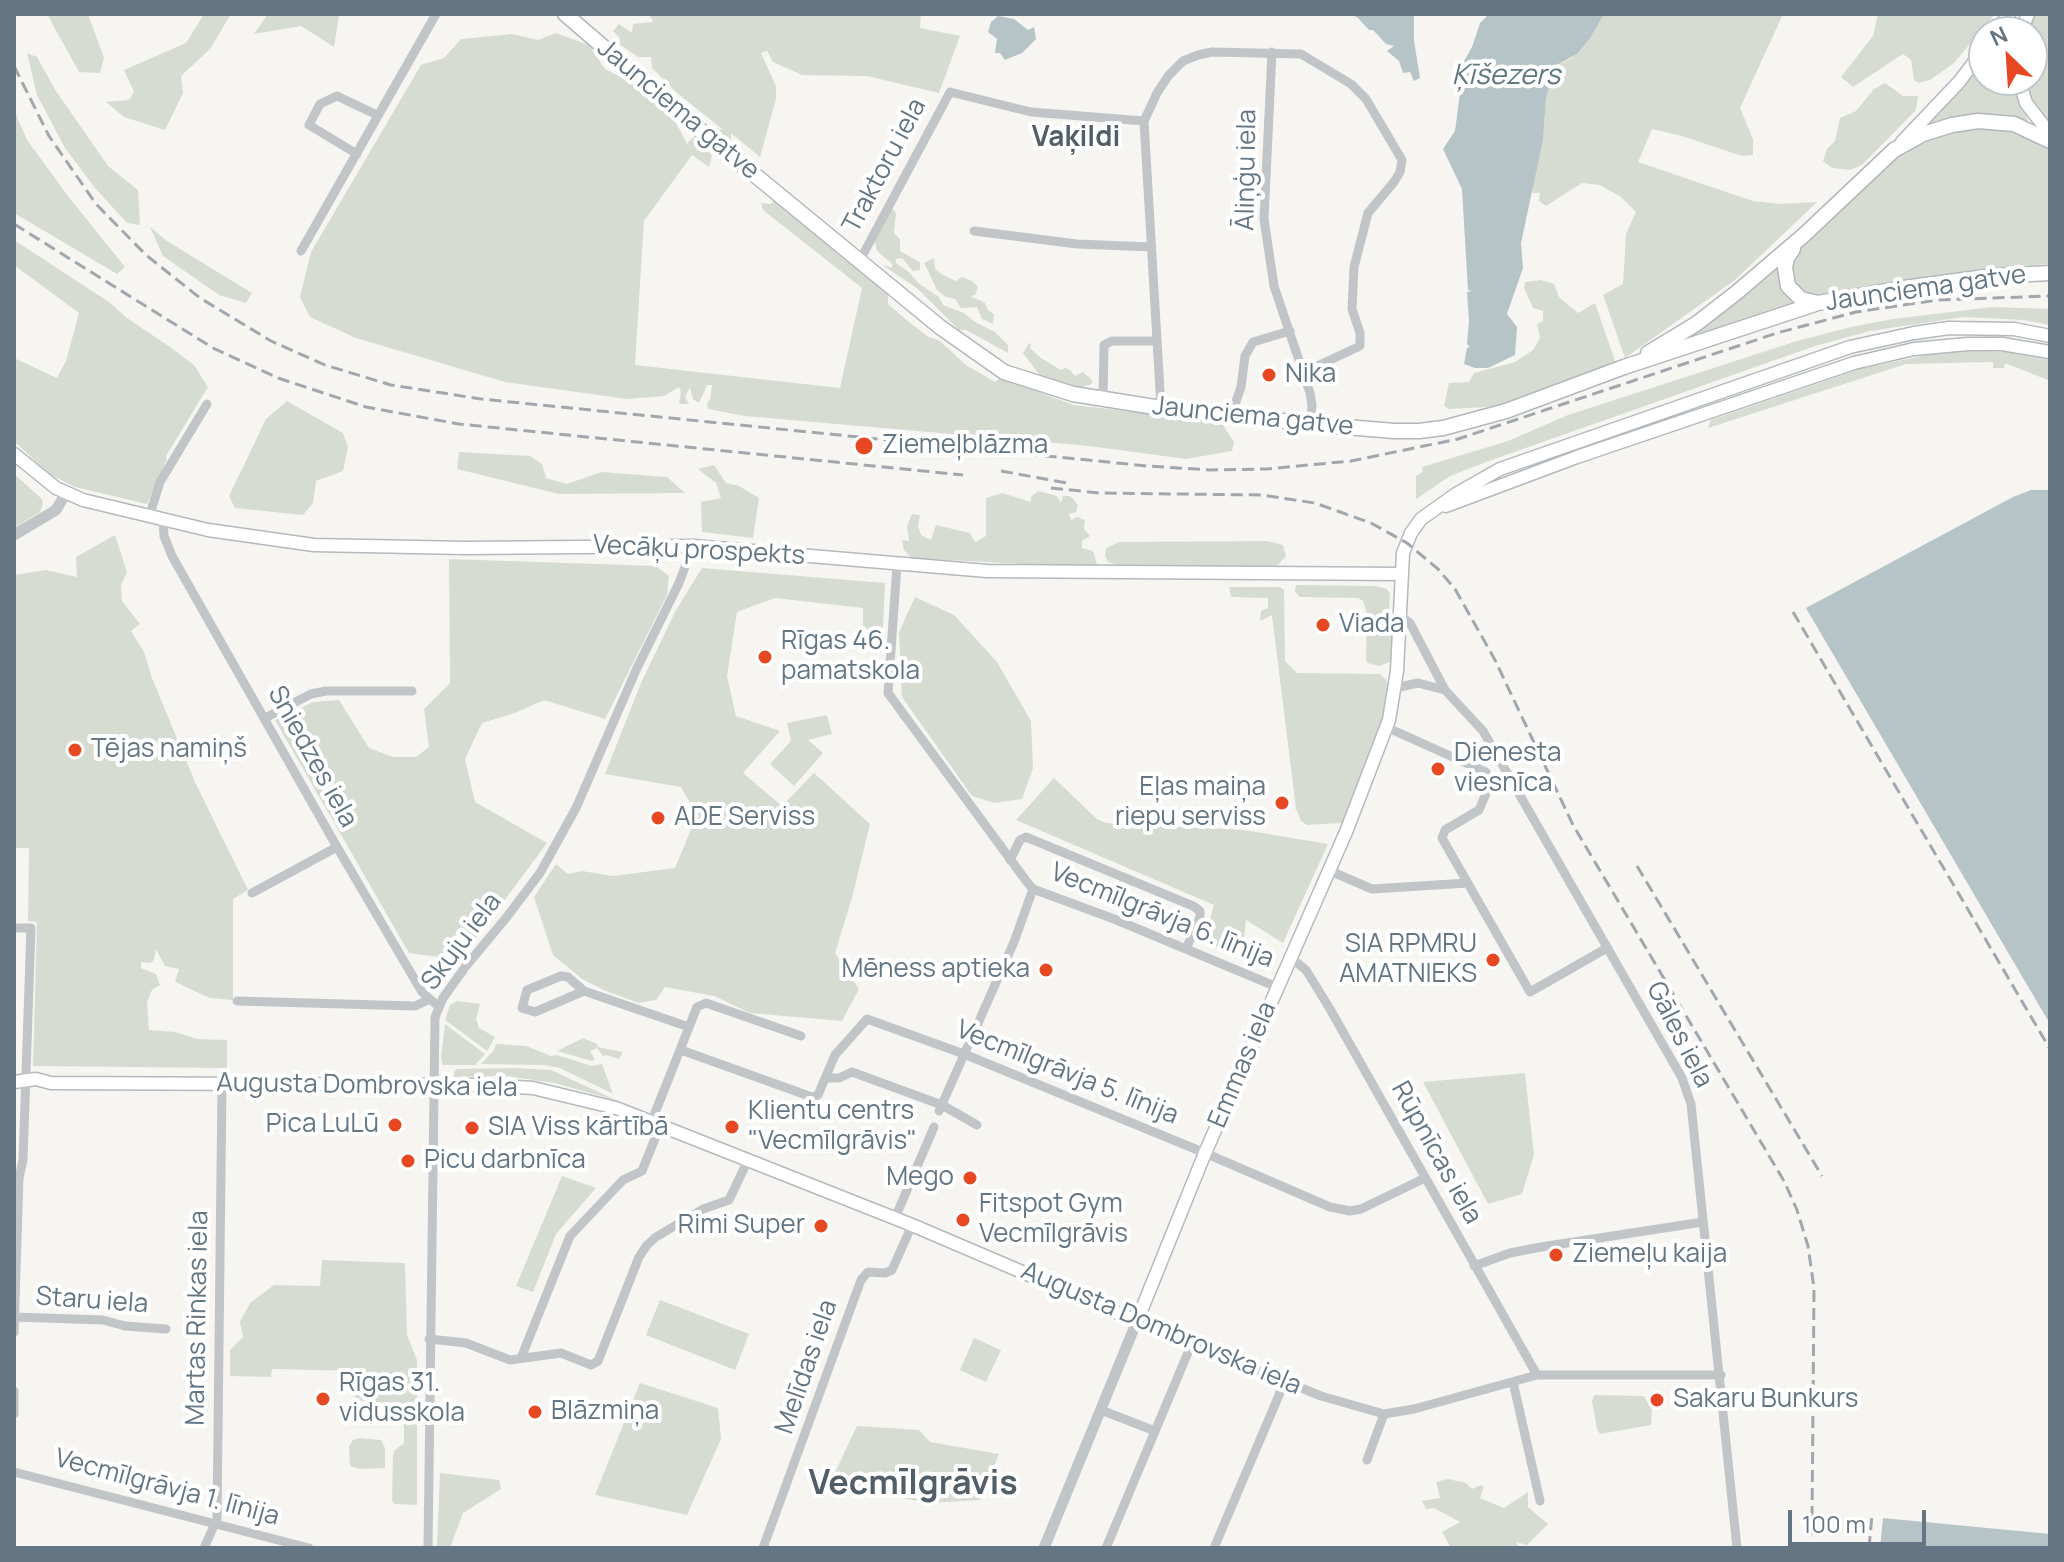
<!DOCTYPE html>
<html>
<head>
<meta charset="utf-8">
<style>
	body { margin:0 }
	#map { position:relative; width:2064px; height:1562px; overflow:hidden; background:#f6f5f2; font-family:Manrope,sans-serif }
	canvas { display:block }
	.frame { position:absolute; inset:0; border:16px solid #647683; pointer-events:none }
	.north { position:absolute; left:1968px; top:16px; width:80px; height:80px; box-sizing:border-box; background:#fff; border:2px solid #c1c8cd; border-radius:50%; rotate:335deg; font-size:22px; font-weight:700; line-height:32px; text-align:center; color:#647683 }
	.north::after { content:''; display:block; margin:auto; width:28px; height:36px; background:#e64821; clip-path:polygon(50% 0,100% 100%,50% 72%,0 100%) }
	.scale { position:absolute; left:1788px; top:1510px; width:138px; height:36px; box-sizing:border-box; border:4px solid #647683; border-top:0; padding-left:10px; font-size:24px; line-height:28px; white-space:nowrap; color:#647683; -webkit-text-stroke:6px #fff; paint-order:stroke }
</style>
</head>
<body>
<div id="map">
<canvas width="2064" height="1562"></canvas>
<div class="frame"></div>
<div class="north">N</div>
<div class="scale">100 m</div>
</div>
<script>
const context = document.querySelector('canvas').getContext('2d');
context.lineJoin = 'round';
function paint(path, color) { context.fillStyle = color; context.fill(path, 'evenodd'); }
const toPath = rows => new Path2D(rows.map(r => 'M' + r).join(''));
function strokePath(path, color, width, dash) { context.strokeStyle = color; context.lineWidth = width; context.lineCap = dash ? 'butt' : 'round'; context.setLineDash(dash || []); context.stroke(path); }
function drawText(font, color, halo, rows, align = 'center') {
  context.font = font + ' Manrope,sans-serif'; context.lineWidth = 8; context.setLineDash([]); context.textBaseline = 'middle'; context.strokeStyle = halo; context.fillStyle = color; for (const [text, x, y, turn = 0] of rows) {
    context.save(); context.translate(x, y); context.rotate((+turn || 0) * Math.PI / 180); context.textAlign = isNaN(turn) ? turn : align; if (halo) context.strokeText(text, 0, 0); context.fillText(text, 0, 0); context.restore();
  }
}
const green = toPath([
	[47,14,88,14,104,58,100,73,79,72],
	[204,14,231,14,210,49,181,76,183,93,165,130,124,117,106,102,129,100,134,92,124,70,186,43],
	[268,14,365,14,339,16,334,47,301,26,254,34],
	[649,14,861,14,864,16,868,14,915,14,921,15,920,28,960,36,939,93,867,76,802,75,773,62,767,51,761,53,776,86,776,99,760,157,731,133,731,144,727,146,716,138,716,132,722,129,677,93,652,68,651,57,638,57,619,44,620,38,613,31,619,24,632,33,633,24,653,22],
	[1604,14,1783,14,1740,108,1753,139,1753,155,1742,156,1682,136,1652,129,1638,162,1753,201,1781,204,1817,202,1735,280,1625,358,1603,295,1623,284,1626,234,1636,212,1621,197,1600,185,1582,183,1546,206,1539,201,1540,193,1533,193,1532,188,1543,140,1546,98,1555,66,1572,58],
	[1878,14,1995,14,1954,63,1930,80,1918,83,1914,80,1911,60,1903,54,1853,87,1841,77,1873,36],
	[2035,14,2050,14,2050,128,2029,95,2025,80,2032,80,2032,32,2028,32],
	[556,33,589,45,605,69,645,90,671,113,687,144,697,133,709,143,705,149,712,155,709,167,692,155,644,221,635,365,840,388,862,288,763,210,761,203,771,204,775,198,888,293,888,304,909,322,927,336,940,341,966,365,995,382,1000,378,1074,405,1221,422,1234,442,1232,451,1186,459,1089,446,745,416,708,409,707,403,710,400,712,385,707,385,699,403,693,399,690,388,685,397,689,404,679,404,681,392,679,387,664,396,627,399,505,382,356,338,310,317,300,297,311,252,421,65,444,58,461,39,512,34,538,40],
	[27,53,37,57,56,91,108,166,138,190,140,225,127,223,95,188,65,148,37,95],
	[1984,59,1984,80,2012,80,2028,120,2025,122,2002,116,1977,115,1959,117,1931,126,1929,124],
	[1885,83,1903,96,1918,96,1916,110,1863,164,1851,170,1832,168,1823,161,1827,149,1835,141,1840,118,1856,111,1874,89],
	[14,110,27,140,68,196,125,267,117,274,14,213],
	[1975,127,2009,129,2050,145,2050,264,2018,266,1818,296,1801,292,1790,274,1790,266,1800,246,1901,154,1930,138],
	[889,205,896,213,894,233,900,239,900,251,920,262,920,270,913,271,902,258,896,259,896,263,910,273,918,283,939,297,943,305,964,313,975,322,995,332,1008,345,1008,353,966,330,959,330,918,289,881,264,892,268,892,264,877,251,875,241],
	[150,227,167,241,252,293,246,303,219,295,163,256],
	[14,240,109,302,127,318,173,349,194,365,208,387,166,456,167,459,147,504,75,487,49,474,14,441,14,358,57,378,66,361,79,313,14,265],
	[934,258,935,268,941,274,956,281,962,277,972,281,978,287,975,295,970,296,985,303,988,310,994,314,993,324,982,319,977,307,961,308,955,299,946,297,937,290,924,263],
	[1778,268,1798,302,1684,340,1728,308],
	[1541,280,1554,284,1559,297,1578,313,1595,303,1616,364,1521,398,1488,407,1449,409,1444,406,1449,383,1469,382,1474,373,1515,362,1533,350,1540,338,1537,324,1543,321,1543,311,1533,308,1524,288,1525,282],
	[1992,307,2050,309,2050,325,2023,320,1964,317,1870,331,1815,346,1486,462,1450,476,1416,499,1416,476,1423,472,1422,467,1508,441,1568,415,1797,341,1851,327,1893,319],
	[1029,343,1031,344,1030,348,1041,358,1061,370,1065,368,1070,370,1075,376,1083,372,1092,380,1092,384,1077,389,1068,384,1044,381,1023,353],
	[1968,351,2007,352,2050,360,2050,381,2005,363,2004,368,1993,368,1993,362,1906,364,1708,428,1711,420,1860,369,1927,355],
	[287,401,343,433,348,447,343,471,316,481,313,503,303,515,235,508,229,496,266,419],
	[459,452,530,456,542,464,546,478,567,484,601,472,667,477,685,493,559,494,457,469],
	[714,465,726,483,739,486,759,498,753,538,702,532,701,502,721,498,716,483,698,469],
	[14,474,42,499,43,504,40,512,14,528],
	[1038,491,1057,496,1061,503,1063,496,1070,496,1074,500,1078,505,1076,512,1069,514,1071,520,1077,517,1085,520,1084,529,1090,536,1082,541,1082,548,1093,551,1098,568,911,558,904,550,902,540,909,541,907,526,912,514,920,515,918,526,921,535,931,540,936,525,970,533,975,542,986,536,986,498,1002,493,1031,502,1031,497],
	[115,535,127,572,121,585,122,601,140,624,131,631,144,652,152,678,195,782,248,890,233,899,233,1000,210,998,175,982,179,969,165,966,156,949,154,960,150,963,141,962,141,968,156,974,160,985,152,990,147,1002,149,1030,175,1032,197,1039,227,1040,227,1068,33,1066,37,922,28,921,29,848,14,848,14,575,46,570,77,577,76,557],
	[1267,541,1283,545,1286,556,1278,565,1265,567,1121,566,1108,562,1105,555,1106,548,1119,542],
	[449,559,656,566,669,576,667,595,605,719,544,700,515,713,482,723,465,759,475,802,547,843,460,960,409,953,275,720,313,702,339,700,369,748,393,757,416,757,429,747,424,709,450,683],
	[702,568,885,583,883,627,877,636,863,626,863,608,775,598,737,612,727,676,736,716,780,731,743,773,782,806,814,773,870,824,852,898,835,953,859,989,842,1021,750,1013,714,996,665,987,656,1000,639,1003,606,991,582,979,553,955,534,897,556,864,568,874,582,871,613,876,675,868,697,815,681,787,605,774,641,683,676,610],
	[1296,585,1375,586,1387,589,1390,594,1388,630,1392,631,1394,642,1393,657,1390,662,1379,666,1368,663,1366,660,1367,614,1363,601,1358,598,1300,597,1295,592],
	[1229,587,1280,587,1284,590,1285,661,1297,673,1380,674,1386,680,1389,690,1377,744,1342,823,1307,825,1301,821,1296,809,1272,615,1260,621,1261,611,1268,608,1268,598,1231,597],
	[915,597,954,615,997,662,1031,721,1033,768,1022,799,994,803,972,796,902,697,899,632],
	[827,715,832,734,808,740,823,753,794,786,770,764,791,741,787,723],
	[1054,778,1097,819,1106,823,1244,830,1328,844,1283,943,1246,920,1242,959,1204,941,1214,905,1016,820],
	[457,1001,480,1004,476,1019,479,1028,495,1037,487,1051,445,1020,450,1005],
	[445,1024,485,1054,475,1065,443,1065,441,1058],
	[583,1038,597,1044,598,1047,623,1052,619,1059,606,1055,603,1056,597,1048,590,1051,595,1060,592,1061,557,1051],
	[496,1044,526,1046,551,1056,557,1055,592,1066,602,1064,613,1094,560,1068,544,1065,481,1064,494,1050],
	[515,1068,551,1070,618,1101,555,1083,506,1076,454,1077,454,1072,457,1069],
	[1525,1073,1534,1155,1522,1194,1488,1204,1423,1082],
	[562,1176,596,1188,556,1234,533,1292,516,1286],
	[322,1260,405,1263,407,1335,417,1360,417,1505,395,1504,392,1501,393,1455,395,1450,404,1443,404,1422,394,1416,385,1403,362,1401,355,1397,355,1371,272,1369,271,1377,230,1376,230,1350,243,1337,240,1322,250,1303,274,1285,320,1286],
	[660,1300,749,1334,735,1370,646,1335],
	[974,1338,1001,1350,986,1382,960,1370],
	[640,1383,718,1408,721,1439,687,1515,595,1495],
	[1594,1395,1644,1396,1652,1410,1651,1425,1600,1434,1597,1429,1592,1401],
	[857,1426,919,1430,930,1442,999,1454,980,1500,929,1503,829,1485],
	[359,1438,381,1440,385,1448,385,1468,360,1469,350,1466,349,1446,353,1440],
	[440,1473,499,1480,501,1489,463,1513,450,1548,437,1548],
	[1448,1479,1466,1483,1472,1489,1481,1485,1484,1487,1480,1498,1504,1508,1528,1492,1528,1507,1548,1524,1527,1545,1516,1542,1519,1548,1451,1548,1442,1532,1460,1522,1434,1508,1426,1509,1422,1501,1440,1498,1436,1482]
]);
const water = toPath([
	[1350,14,1414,14,1414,41,1420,78,1414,81,1410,72,1403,73,1399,61,1387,51,1394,46,1386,44,1373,30,1369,30,1358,18],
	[1489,14,1604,14,1590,38,1577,54,1555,66,1546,98,1543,140,1521,243,1523,268,1507,314,1517,327,1515,355,1488,368,1475,368,1464,364,1467,348,1470,347,1467,344,1469,321,1467,292,1472,291,1468,290,1462,189,1443,149,1455,131,1460,93,1459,70,1472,47,1480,23],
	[998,16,1014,19,1028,30,1034,27,1036,39,1022,53,1005,60,1000,53,995,53,997,39,988,32,991,22],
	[2031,490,2050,490,2050,1024,1806,608,2013,497],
	[1883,1518,2050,1534,2050,1548,1880,1548]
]);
const minor = toPath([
	[1272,52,1264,219,1274,286,1310,393,1312,405,1310,424],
	[357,154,309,125,320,104,337,96,377,115],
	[974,231,1077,244,1151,247],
	[301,251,436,14],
	[859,262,950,92,1031,112,1144,121],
	[1103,399,1104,345,1112,341,1157,341],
	[1161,408,1144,121,1157,93,1169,75,1183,61,1198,55,1212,52,1301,54,1351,84,1366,99,1402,160,1400,172,1394,182,1368,213,1354,267,1352,309,1360,333,1360,346,1315,367,1306,381],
	[1231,416,1241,387,1245,356,1253,342,1290,331],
	[149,517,160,482,207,404],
	[163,520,164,536,172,556,337,847,422,992,439,1007],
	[897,565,888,693,1027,882,1033,889,1114,919,1277,987],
	[1401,616,1410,623,1445,690,1483,731,1682,1078,1691,1104,1737,1548],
	[1395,688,1418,683,1445,690],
	[265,718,311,694,326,691,412,691],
	[1386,727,1486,772,1487,791],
	[1510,777,1487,791,1479,810,1445,830,1442,838,1530,992,1607,948],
	[1010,860,1020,840,1026,837,1193,906,1200,911,1200,917,1186,949],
	[1328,870,1372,889,1468,883],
	[252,893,337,847],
	[14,928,31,928,23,1160,19,1178,14,1332],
	[1290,957,1306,970,1330,1009,1537,1375],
	[584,991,535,1012,522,1008,527,990,561,976,568,977,584,991,689,1027],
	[237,1001,415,1006,428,1000],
	[681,1050,812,1097,818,1095,835,1055,867,1019,964,1054,1205,1153,1330,1207,1350,1211,1361,1209,1425,1178],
	[826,1078,839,1078,852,1072,942,1105,977,1125],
	[939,1111,1014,942,1033,889],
	[651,1123,697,1007,706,1003,801,1036],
	[895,1218,934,1127],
	[1474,1266,1510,1253,1541,1247,1703,1222],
	[14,1317,103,1320,125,1326,166,1329],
	[1137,1321,1321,1396,1384,1414,1414,1409,1537,1375,1721,1375],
	[429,1339,466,1343,510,1360,561,1353,591,1365,598,1361,639,1257,647,1245,656,1237,703,1209,729,1200,748,1160],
	[521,1358,570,1236,623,1180,642,1171,660,1126],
	[1513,1382,1540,1501],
	[14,1391,14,1414],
	[1101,1410,1155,1431],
	[1367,1460,1384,1414],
	[14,1472,309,1548],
	[204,1548,217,1519,222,1085],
	[428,1548,435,1017,443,998,466,966,506,918,540,873,576,808,637,668,679,583,693,546],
	[763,1548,861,1280,868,1272,885,1273,892,1270,912,1225],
	[1106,1548,1192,1343],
	[1214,1548,1285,1381]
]);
const tertiary = toPath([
	[14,535,56,510,66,493],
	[1044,1548,1137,1321]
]);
const secondary = toPath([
	[1996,32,2009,14],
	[2021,32,2028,14],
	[2019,80,2026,103,2050,134],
	[1902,142,1959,82,1984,49],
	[14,454,56,488,83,500,208,530,314,545,465,548,693,546,987,571,1402,574],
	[1446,506,1577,457,1854,363,1914,349,1968,344,2002,344,2050,352],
	[14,1082,36,1079,51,1083,482,1085,533,1088,616,1108,912,1225,1137,1321,1205,1153,1346,832,1389,720,1397,671,1403,553,1411,533,1421,519,1456,494,1500,469,1850,347,1914,333,1949,328,2014,329,2050,336]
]);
const primary = toPath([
	[565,14,694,125,940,327,1004,372,1073,394,1161,408,1310,424,1394,431,1419,431,1443,428,1506,411,1624,367,1818,303,1904,288,1993,276,2050,273],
	[1793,249,1787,258,1785,268,1788,286,1801,299,1818,303],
	[1648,353,1696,324,1736,293,1804,235,1894,150,1923,134,1952,125,1978,121,2014,124,2050,141]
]);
const rail = toPath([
	[14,66,49,136,96,204,146,255,200,298,271,341,325,365,391,385,481,399,1147,466,1210,470,1267,469,1351,461,1458,439,1777,333,1856,312,1937,300,2050,296],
	[14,224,213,348,278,378,366,407,459,424,963,475],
	[1001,471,1067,483],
	[1051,488,1099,493,1261,495,1315,503,1371,523,1407,543,1438,569,1455,589,1495,660,1573,825,1784,1181,1797,1210,1808,1246,1814,1288,1812,1524,1809,1548],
	[1793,612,2050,1049],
	[1637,866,1822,1176],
	[1869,1548,1872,1515]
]);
const markers = [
	[1269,375,8,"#e64821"],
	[864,446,10,"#e64821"],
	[1323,625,8,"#e64821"],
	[765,657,8,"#e64821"],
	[75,750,8,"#e64821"],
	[1438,769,8,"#e64821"],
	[1282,803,8,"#e64821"],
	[658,818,8,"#e64821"],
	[1493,960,8,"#e64821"],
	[1046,970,8,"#e64821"],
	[395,1125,8,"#e64821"],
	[732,1127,8,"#e64821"],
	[472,1128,8,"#e64821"],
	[408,1161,8,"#e64821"],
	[970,1178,8,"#e64821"],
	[963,1220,8,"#e64821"],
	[821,1226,8,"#e64821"],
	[1556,1255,8,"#e64821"],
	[323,1399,8,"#e64821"],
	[1657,1400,8,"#e64821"],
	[535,1412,8,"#e64821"]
];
const streetNames = [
	["Jaunciema gatve",678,110,40],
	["Traktoru iela",885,166,-62],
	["Āliņģu iela",1247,170,-89],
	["Jaunciema gatve",1926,289,-8],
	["Jaunciema gatve",1253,417,6],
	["Vecāķu prospekts",699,551,3],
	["Sniedzes iela",312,757,61],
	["Vecmīlgrāvja 6. līnija",1162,916,22],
	["Skuju iela",462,942,-53],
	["Gāles iela",1679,1035,63],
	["Emmas iela",1243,1065,-67],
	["Vecmīlgrāvja 5. līnija",1067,1073,22],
	["Augusta Dombrovska iela",367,1086,1],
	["Rūpnīcas iela",1436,1153,61],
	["Staru iela",92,1301,4],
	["Martas Rinkas iela",198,1318,-89],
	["Augusta Dombrovska iela",1161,1329,23],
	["Melīdas iela",807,1367,-71],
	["Vecmīlgrāvja 1. līnija",167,1488,15]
];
const poiNames = [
	["Nika",1285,375],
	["Ziemeļblāzma",882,446],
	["Viada",1339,625],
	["Rīgas 46.",781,642],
	["pamatskola",781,672],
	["Tējas namiņš",91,750],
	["Dienesta",1454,754],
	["viesnīca",1454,784],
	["Eļas maiņa",1266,788,"right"],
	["riepu serviss",1266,818,"right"],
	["ADE Serviss",674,818],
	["SIA RPMRU",1477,945,"right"],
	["AMATNIEKS",1477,975,"right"],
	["Mēness aptieka",1030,970,"right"],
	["Klientu centrs",748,1112],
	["\"Vecmīlgrāvis\"",748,1142],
	["Pica LuLū",379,1125,"right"],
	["SIA Viss kārtībā",488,1128],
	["Picu darbnīca",424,1161],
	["Mego",954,1178,"right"],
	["Fitspot Gym",979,1205],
	["Vecmīlgrāvis",979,1235],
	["Rimi Super",805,1226,"right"],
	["Ziemeļu kaija",1572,1255],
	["Rīgas 31.",339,1384],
	["vidusskola",339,1414],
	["Sakaru Bunkurs",1673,1400],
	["Blāzmiņa",551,1412]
];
const waterNames = [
	["Ķīšezers",1506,76]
];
const neighbourhoodNames = [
	["Vaķildi",1076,138]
];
const districtNames = [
	["Vecmīlgrāvis",913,1484]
];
paint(green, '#d7dcd3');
paint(water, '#b6c4c7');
strokePath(secondary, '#b3b9bd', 15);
strokePath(primary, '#b2b7ba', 17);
strokePath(minor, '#c1c5c8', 9);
strokePath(tertiary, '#c1c5c8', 11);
strokePath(secondary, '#fff', 12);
strokePath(primary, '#fff', 14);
strokePath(rail, '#a1a8ad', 3, [12, 6]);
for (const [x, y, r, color] of markers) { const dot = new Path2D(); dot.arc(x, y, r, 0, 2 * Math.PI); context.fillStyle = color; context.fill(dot); strokePath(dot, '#fff', 3); }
drawText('26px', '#647683', '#fff', streetNames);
drawText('26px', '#647683', '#fff', poiNames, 'left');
drawText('italic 28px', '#5f7880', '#fff', waterNames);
drawText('bold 28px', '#525f68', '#fff', neighbourhoodNames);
drawText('bold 34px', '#525f68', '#fff', districtNames);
</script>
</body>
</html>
